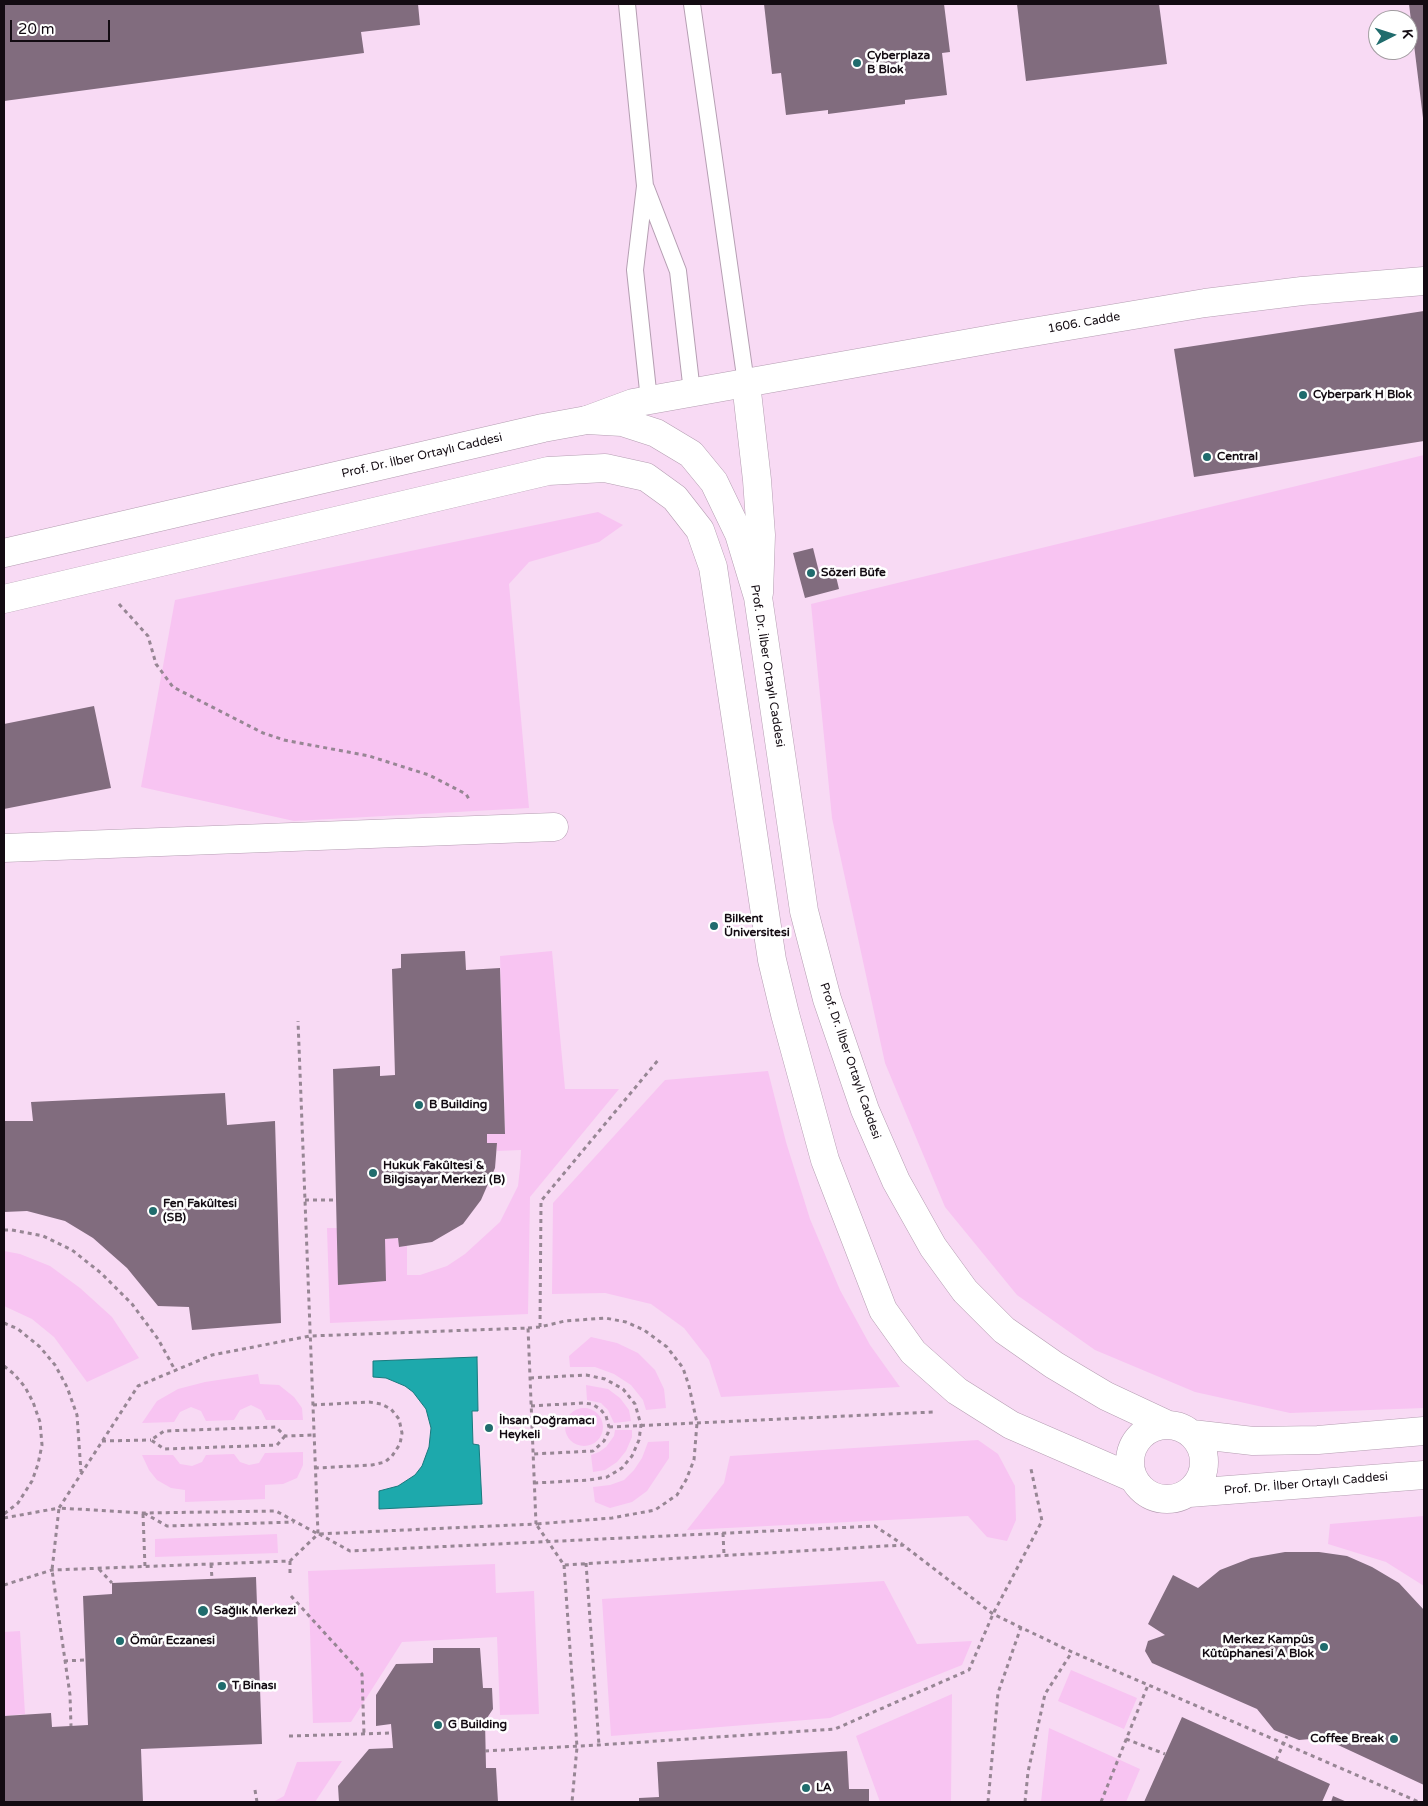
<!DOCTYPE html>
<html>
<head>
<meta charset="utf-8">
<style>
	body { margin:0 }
	#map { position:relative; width:1428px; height:1806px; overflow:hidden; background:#fee6fa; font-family:"Varela Round",sans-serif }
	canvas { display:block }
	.frame { position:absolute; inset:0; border:5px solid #130b12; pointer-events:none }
	.north { position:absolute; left:1368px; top:10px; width:50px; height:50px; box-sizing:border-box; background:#fff; border:1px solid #a19da0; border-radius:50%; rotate:85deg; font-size:14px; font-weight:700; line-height:20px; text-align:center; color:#130b12 }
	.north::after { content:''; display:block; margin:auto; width:18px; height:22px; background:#206c6d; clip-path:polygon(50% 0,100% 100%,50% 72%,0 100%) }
	.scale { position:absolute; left:10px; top:20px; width:100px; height:22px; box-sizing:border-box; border:2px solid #130b12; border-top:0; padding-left:6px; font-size:15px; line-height:18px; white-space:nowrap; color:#130b12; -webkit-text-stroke:4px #fff; paint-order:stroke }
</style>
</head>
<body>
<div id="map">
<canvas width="1428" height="1806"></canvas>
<div class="frame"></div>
<div class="north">K</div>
<div class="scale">20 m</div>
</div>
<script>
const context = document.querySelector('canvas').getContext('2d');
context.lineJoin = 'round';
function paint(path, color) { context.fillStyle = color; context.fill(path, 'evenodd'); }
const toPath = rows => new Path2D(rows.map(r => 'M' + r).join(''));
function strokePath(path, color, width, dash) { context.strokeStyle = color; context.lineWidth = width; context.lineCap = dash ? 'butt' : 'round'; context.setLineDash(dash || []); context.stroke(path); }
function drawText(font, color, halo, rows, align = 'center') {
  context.font = font + ' "Varela Round",sans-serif'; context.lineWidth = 5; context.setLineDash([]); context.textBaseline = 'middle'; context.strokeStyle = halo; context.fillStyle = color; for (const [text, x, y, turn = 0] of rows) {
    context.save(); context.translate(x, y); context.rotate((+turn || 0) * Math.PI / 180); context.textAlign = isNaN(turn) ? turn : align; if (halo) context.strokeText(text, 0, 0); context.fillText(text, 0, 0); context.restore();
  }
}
const built = toPath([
	[4,4,1424,4,1424,1802,4,1802],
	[1378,20,1408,20,1408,50,1378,50]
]);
const green = toPath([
	[1424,455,1424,1408,1290,1413,1195,1392,1095,1350,1017,1295,945,1207,885,1063,832,818,811,604],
	[598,512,623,525,599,542,529,562,509,584,529,808,294,821,141,787,175,600],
	[552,951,565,1089,619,1089,530,1197,528,1314,330,1323,327,1228,337,1228,339,1285,385,1281,385,1239,398,1238,399,1247,407,1246,407,1275,420,1275,447,1266,465,1254,500,1222,518,1186,520,1168,521,1150,497,1151,497,1143,487,1143,487,1134,505,1133,500,956],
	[768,1071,786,1142,810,1219,840,1290,870,1345,900,1387,721,1397,709,1360,684,1328,651,1304,605,1293,552,1294,553,1203,665,1080],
	[4,1251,20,1254,50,1266,80,1288,112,1317,139,1358,87,1382,54,1337,32,1319,4,1306],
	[591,1337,617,1343,638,1353,655,1370,664,1389,666,1408,646,1410,643,1400,631,1385,614,1374,595,1367,570,1367,569,1356],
	[258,1374,260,1384,279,1385,294,1397,302,1408,303,1420,266,1420,261,1410,251,1405,240,1410,234,1420,206,1421,201,1411,191,1407,180,1412,174,1422,142,1423,157,1401,178,1389,205,1382],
	[586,1385,608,1389,620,1398,629,1410,631,1421,614,1423,608,1410,601,1403,587,1400],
	'565 1427a19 19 0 1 1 38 0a19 19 0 1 1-38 0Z',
	[615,1430,632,1430,632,1437,626,1451,617,1462,605,1470,593,1472,591,1455,599,1452,606,1447,614,1436],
	[978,1440,998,1454,1015,1486,1016,1520,1007,1541,987,1537,968,1516,687,1530,724,1483,730,1456],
	[669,1441,669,1458,647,1491,632,1502,610,1508,595,1502,593,1487,610,1485,624,1480,634,1470,642,1458,648,1442],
	[303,1452,303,1465,297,1478,283,1484,265,1485,265,1499,185,1502,185,1490,171,1488,157,1480,149,1470,142,1455,173,1455,180,1464,192,1466,202,1462,206,1455,234,1454,240,1462,249,1465,259,1463,265,1453],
	[1424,1516,1424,1586,1386,1562,1328,1544,1330,1524],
	[277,1534,278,1553,155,1557,155,1539],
	[495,1564,496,1593,534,1591,539,1714,500,1715,497,1637,402,1642,351,1722,313,1723,308,1571],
	[884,1581,917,1644,972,1641,962,1665,830,1718,611,1736,602,1599],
	[20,1631,25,1714,4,1716,4,1632],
	[1071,1670,1137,1698,1124,1729,1058,1701],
	[952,1694,951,1802,880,1802,856,1736],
	[1049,1728,1140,1769,1126,1802,1041,1802],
	[342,1761,315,1802,273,1802,284,1796,297,1762]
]);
const water = toPath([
	[477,1357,478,1411,472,1411,473,1444,479,1445,482,1504,379,1509,379,1491,398,1486,415,1475,422,1466,429,1447,431,1428,426,1409,413,1392,405,1386,386,1378,373,1377,373,1361,477,1357]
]);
const building = toPath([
	[4,4,418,4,420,25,361,32,364,53,4,101],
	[764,4,944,4,950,52,942,53,947,95,905,100,905,104,828,114,828,110,786,115,781,73,772,74],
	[1017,4,1159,4,1167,64,1026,81],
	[1409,4,1424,4,1424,118,1423,118],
	[1424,311,1424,441,1194,477,1174,349],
	[813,548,819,572,834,568,839,589,805,598,793,553],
	[94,706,111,788,4,809,4,724],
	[465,951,466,970,500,968,505,1134,487,1134,487,1143,497,1143,495,1168,481,1200,463,1224,432,1242,399,1247,398,1238,385,1239,386,1281,338,1285,333,1069,380,1066,380,1076,395,1075,392,969,401,968,401,954],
	[225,1093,227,1125,275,1121,281,1323,192,1330,189,1307,158,1306,127,1268,93,1238,65,1221,27,1211,4,1212,4,1121,33,1121,31,1102],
	[1285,1552,1319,1552,1347,1556,1372,1567,1399,1583,1424,1610,1424,1785,1323,1738,1299,1740,1274,1730,1257,1709,1152,1663,1145,1651,1148,1641,1165,1635,1148,1624,1173,1575,1198,1588,1220,1570,1251,1558],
	[256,1577,262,1744,141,1749,143,1802,4,1802,4,1716,51,1713,52,1727,88,1725,83,1596,112,1594,112,1583],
	[433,1648,480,1648,483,1688,492,1688,493,1709,485,1721,486,1768,496,1768,498,1802,339,1802,338,1786,369,1749,393,1748,391,1724,376,1726,376,1695,396,1664,433,1663],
	[1182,1717,1330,1784,1322,1802,1144,1802],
	[847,1751,849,1789,869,1789,869,1802,639,1802,639,1798,659,1797,657,1762],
	[1333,1796,1347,1802,1331,1802]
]);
const path = toPath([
	[119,604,148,636,156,664,173,687,263,733,284,740,369,756,429,775,466,794,469,799],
	[305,1200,336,1200],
	[4,1230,12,1230,43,1236,72,1250,101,1273,132,1304,158,1339,175,1370],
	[4,1323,18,1329,40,1347,55,1365,67,1387,77,1415,81,1472],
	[540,1327,541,1201,659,1059],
	[528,1328,540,1327,565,1321,605,1318,626,1322,644,1330,667,1347,683,1368,689,1386,697,1423,694,1460,686,1480,677,1495,655,1510,612,1518,536,1524,564,1565,903,1545,993,1614,1072,1652,1419,1802],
	[4,1366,14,1374,25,1387,33,1402,40,1422,42,1445,38,1464,32,1481,18,1503,4,1514],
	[530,1378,586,1375,605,1379,623,1389,635,1404,641,1425,639,1440,632,1456,622,1468,607,1477,589,1480,535,1483],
	[313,1405,369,1402,381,1404,391,1409,399,1419,402,1433,400,1444,392,1456,385,1462,372,1465,316,1468],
	[531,1406,583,1403,592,1404,600,1409,606,1416,609,1427,608,1433,604,1441,593,1451,533,1454],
	[609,1427,933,1412],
	[285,1436,277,1445,164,1449,151,1440,164,1431,276,1427,285,1436,315,1435],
	[102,1441,151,1440],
	[144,1513,167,1526,294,1522],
	[143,1514,145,1567],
	[4,1518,59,1508,138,1386,212,1355,310,1336,528,1328,536,1524,318,1534,276,1511,143,1513,59,1508,52,1570,70,1695,71,1726],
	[723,1533,724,1555],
	[319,1534,350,1551,875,1526,902,1544],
	[290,1561,290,1573],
	[586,1563,599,1745],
	[211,1564,212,1579],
	[564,1565,577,1747,572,1802],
	[99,1569,112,1583],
	[4,1585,52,1570,290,1561,318,1534,298,1021],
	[291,1596,362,1674,364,1734],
	[64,1661,85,1660],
	[289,1736,392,1733],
	[1126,1739,1165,1754],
	[485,1751,599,1745,835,1729,969,1670,993,1614,1042,1521,1031,1469],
	[255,1790,257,1802],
	[988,1802,998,1693,1021,1627],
	[1025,1802,1028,1772,1045,1694,1072,1652],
	[1101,1802,1148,1685]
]);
const lane = toPath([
	[627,4,645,186,635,270,649,400],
	[692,4,746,383],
	[646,188,678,271,692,392]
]);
const street = toPath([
	[746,383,757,480,761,535,759,593],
	[587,420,633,403,1009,336,1205,303,1302,291,1424,281],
	[4,848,554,827]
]);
const secondary = toPath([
	[4,553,543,428,587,420,622,422,656,433,691,454,714,482,739,534,758,597,804,911,827,999,865,1110,896,1181,933,1247,965,1291,1004,1330,1054,1365,1106,1396,1168,1425],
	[4,599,548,471,605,468,646,477,675,498,700,530,713,567,772,960,785,1014,825,1160,883,1310,913,1352,957,1391,1011,1425,1133,1478],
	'1130 1462a37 37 0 1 1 74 0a37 37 0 1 1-74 0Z',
	[1192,1434,1253,1441,1318,1440,1424,1431],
	[1189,1493,1424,1475]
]);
const pathBridge = toPath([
	[1276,1760,1287,1736]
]);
const markers = [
	[857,63,5,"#206c6d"],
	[1303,395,5,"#206c6d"],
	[1207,457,5,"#206c6d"],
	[811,573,5,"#206c6d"],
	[714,926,5,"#206c6d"],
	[419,1105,5,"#206c6d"],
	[373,1173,5,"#206c6d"],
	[153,1211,5,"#206c6d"],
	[489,1428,5,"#206c6d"],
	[203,1611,6,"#206c6d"],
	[120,1641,5,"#206c6d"],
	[1324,1647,5,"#206c6d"],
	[222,1686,5,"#206c6d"],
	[438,1725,5,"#206c6d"],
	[1394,1739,5,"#206c6d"],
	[806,1788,5,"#206c6d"]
];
const poiNames = [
	["Cyberplaza",867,56],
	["B Blok",867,70],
	["Cyberpark H Blok",1313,395],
	["Central",1217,457],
	["Sözeri Büfe",821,573],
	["Bilkent",724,919],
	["Üniversitesi",724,933],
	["B Building",429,1105],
	["Hukuk Fakültesi &",383,1166],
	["Bilgisayar Merkezi (B)",383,1180],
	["Fen Fakültesi",163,1204],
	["(SB)",163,1218],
	["İhsan Doğramacı",499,1421],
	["Heykeli",499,1435],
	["Sağlık Merkezi",214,1611],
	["Merkez Kampüs",1314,1640,"right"],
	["Kütüphanesi A Blok",1314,1654,"right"],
	["Ömür Eczanesi",130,1641],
	["T Binası",232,1686],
	["G Building",448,1725],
	["Coffee Break",1384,1739,"right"],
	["LA",816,1788]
];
const streetNames = [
	["1606. Cadde",1084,323,-10],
	["Prof. Dr. İlber Ortaylı Caddesi",422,456,-13],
	["Prof. Dr. İlber Ortaylı Caddesi",767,666,81],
	["Prof. Dr. İlber Ortaylı Caddesi",850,1061,71],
	["Prof. Dr. İlber Ortaylı Caddesi",1306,1484,-5]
];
paint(built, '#f8daf4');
paint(green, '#f8c4f2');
paint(water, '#1da9ac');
strokePath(water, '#1a7a7e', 1);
paint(building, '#816c7e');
strokePath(lane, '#b59eb2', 18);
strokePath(street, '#b59eb2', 29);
strokePath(secondary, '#b59eb2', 29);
strokePath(path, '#978694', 3, [4, 4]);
strokePath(lane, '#fff', 16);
strokePath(street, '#fff', 28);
strokePath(secondary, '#fff', 28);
strokePath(pathBridge, '#978694', 3, [4, 4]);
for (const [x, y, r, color] of markers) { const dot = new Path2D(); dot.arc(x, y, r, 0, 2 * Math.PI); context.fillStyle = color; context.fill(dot); strokePath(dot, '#fff', 2); }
drawText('bold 12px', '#130b12', '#fff', poiNames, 'left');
drawText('12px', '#130b12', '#fff', streetNames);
</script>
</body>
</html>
